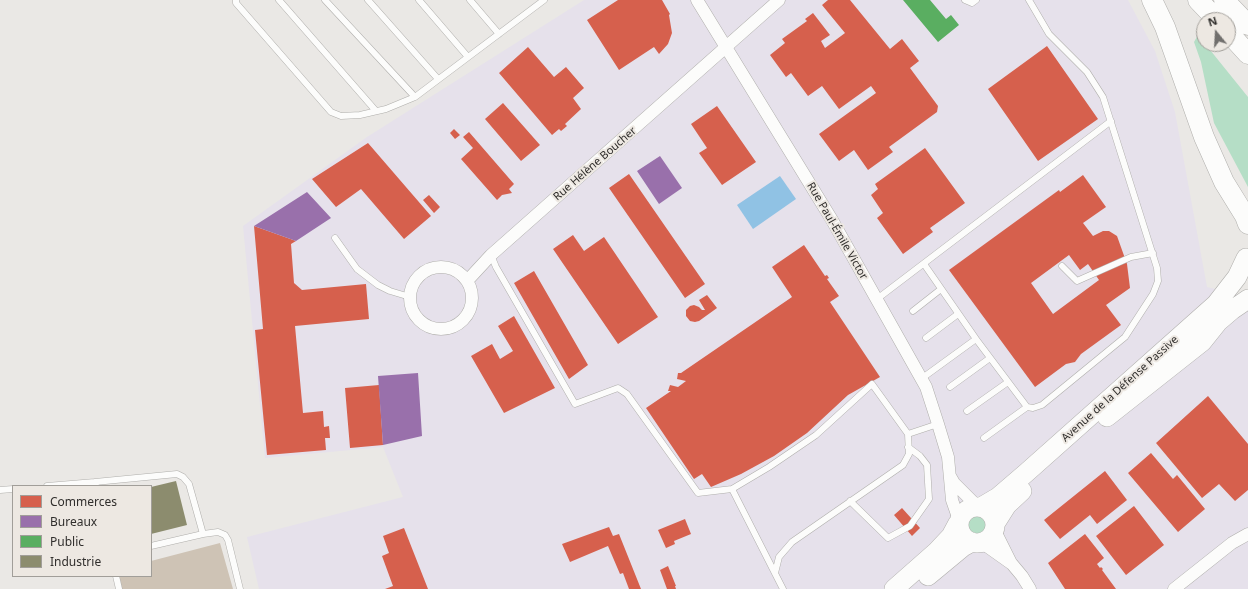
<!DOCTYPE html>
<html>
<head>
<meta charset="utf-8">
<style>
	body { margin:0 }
	#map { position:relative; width:1248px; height:589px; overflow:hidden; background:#eae8e5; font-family:"Noto Sans",sans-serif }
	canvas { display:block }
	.legend { position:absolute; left:12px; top:485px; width:140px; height:92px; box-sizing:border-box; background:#ede8e2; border:1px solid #a19e99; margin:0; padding:5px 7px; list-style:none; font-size:12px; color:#302e2c }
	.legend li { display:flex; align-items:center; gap:8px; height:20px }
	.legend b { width:20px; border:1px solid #a19e99 }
	.north { position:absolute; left:1196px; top:12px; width:40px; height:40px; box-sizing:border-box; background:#ede8e2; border:1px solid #a19e99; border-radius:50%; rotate:342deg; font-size:11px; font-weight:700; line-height:16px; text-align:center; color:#302e2c }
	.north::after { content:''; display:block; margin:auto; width:14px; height:18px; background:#716f6d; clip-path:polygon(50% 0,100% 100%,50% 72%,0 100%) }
</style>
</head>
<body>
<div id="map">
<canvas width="1248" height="589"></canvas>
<ul class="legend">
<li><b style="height:11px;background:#d6604d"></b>Commerces</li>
<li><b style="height:11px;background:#9970ab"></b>Bureaux</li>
<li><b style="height:11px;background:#5aae61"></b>Public</li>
<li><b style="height:11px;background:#8c8c6e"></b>Industrie</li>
</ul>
<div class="north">N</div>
</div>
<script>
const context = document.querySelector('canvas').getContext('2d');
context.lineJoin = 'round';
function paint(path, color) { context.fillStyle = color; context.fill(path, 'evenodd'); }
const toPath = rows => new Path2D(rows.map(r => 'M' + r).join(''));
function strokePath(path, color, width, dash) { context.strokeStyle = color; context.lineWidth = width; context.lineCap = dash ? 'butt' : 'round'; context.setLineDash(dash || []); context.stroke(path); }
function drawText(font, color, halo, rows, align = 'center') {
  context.font = font + ' "Noto Sans",sans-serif'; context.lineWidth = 4; context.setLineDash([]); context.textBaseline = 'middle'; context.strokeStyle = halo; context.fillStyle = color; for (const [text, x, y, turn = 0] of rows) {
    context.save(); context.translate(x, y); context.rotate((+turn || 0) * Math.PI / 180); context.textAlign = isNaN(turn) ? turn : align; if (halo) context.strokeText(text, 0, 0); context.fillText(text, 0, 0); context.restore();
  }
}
const commercial = toPath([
	[584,0,1128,0,1155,51,1175,112,1207,287,1248,297,1248,589,259,589,247,537,403,497,383,447,265,458,243,226,367,137]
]);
const green = toPath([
	[1198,35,1248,97,1248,187,1214,123,1201,62,1194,42],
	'967 524a10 10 0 1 1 20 0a10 10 0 1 1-20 0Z'
]);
const water = toPath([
	[780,176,796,199,753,229,737,205]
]);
const shops = toPath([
	[618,0,662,0,670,14,669,15,672,33,668,44,659,54,654,47,619,70,587,20],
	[828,0,850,0,890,49,902,39,919,61,910,68,938,106,937,112,889,147,893,152,868,170,854,150,839,161,819,134,876,93,871,86,839,109,822,86,808,96,791,73,786,77,770,55,785,43,782,39,807,21,805,19,813,13,830,35,821,41,825,48,845,33,822,5],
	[1047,46,1098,119,1038,161,988,89],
	[528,47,554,77,566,67,584,88,573,98,581,109,565,124,567,126,561,131,559,129,552,135,499,73],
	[503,103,540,145,521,161,485,119],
	[717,106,756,162,722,185,699,153,707,148,691,124],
	[454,129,460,135,455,139,450,133],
	[469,132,514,184,509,189,512,193,502,195,497,200,461,159,473,148,463,137],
	[368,143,431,216,404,239,361,189,336,207,312,179],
	[925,148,965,203,930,228,933,232,903,254,877,218,883,213,871,195,878,189,875,184],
	[629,174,705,284,685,298,609,188],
	[1083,175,1106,207,1083,223,1093,236,1103,231,1109,231,1117,236,1127,264,1130,288,1106,305,1121,325,1081,354,1075,362,1066,364,1035,387,949,270,1059,190,1060,192],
	[1069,255,1080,270,1088,264,1099,280,1053,314,1031,283],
	[429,195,440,207,434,213,423,200],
	[254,226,296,241,291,244,294,283,302,290,366,284,369,319,295,326,303,413,323,411,324,427,329,426,330,438,325,438,326,450,267,455,255,330,263,329],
	[573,235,584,251,604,237,658,317,618,344,553,249],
	[804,245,825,276,827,275,829,278,827,279,839,296,830,302,880,377,848,395,807,433,774,456,741,474,711,487,702,474,694,479,646,408,671,391,668,391,670,385,678,387,686,381,677,379,678,373,681,373,792,297,772,267],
	[534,271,588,365,569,379,514,283],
	[707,295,717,308,699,321,695,322,690,321,686,316,686,310,690,306,694,305,699,307,702,310,705,310,699,300],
	[514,316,555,388,504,413,471,356,492,344,500,359,513,351,498,326],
	[379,385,383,445,350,448,345,388],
	[1208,396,1248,444,1248,490,1235,501,1219,484,1202,498,1156,443],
	[1151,453,1173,479,1177,475,1205,509,1178,532,1128,473],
	[1105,471,1127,500,1097,524,1090,515,1060,539,1044,520],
	[1134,506,1164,545,1126,575,1096,536],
	[902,508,920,528,912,536,894,515],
	[685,519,691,534,674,541,675,544,666,548,658,530],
	[609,527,613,536,619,534,641,589,629,589,623,573,620,574,608,546,570,562,562,544],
	[404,528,428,589,385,589,393,586,382,556,389,553,383,536],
	[1085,534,1104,558,1097,564,1100,568,1101,567,1103,569,1102,570,1116,589,1065,589,1048,563],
	[668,566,676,586,675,586,676,589,667,589,660,570]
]);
const offices = toPath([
	[660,156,682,188,659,204,637,171],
	[307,192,331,218,296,241,254,226],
	[418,373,422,436,383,445,378,376]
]);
const public = toPath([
	[903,0,930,0,946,19,951,15,959,25,938,42]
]);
const industry = toPath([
	[176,481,187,525,151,534,151,487]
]);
const building = toPath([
	[220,543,233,589,122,589,119,576,151,576,151,561]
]);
const service = toPath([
	[236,0,236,3,331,112,341,116,360,115,386,109,415,97,544,0],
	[279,0,376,111],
	[325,0,415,97],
	[368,0,438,79],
	[419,0,468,57],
	[470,0,499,34],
	[965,0,972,3,976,0],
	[335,238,357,269,378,285,390,291,410,297],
	[491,255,496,267,575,404,618,388,627,394,698,493,732,489,783,589],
	[1062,266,1077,281,1131,257,1153,253],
	[877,299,1111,121],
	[913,311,941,289],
	[926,338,958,314],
	[976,339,1027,407,1033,408,1042,405,1125,337,1153,294,1158,281,1157,268,1103,97,1087,72,1049,34,1029,0],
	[921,379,976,339,924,264],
	[950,387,990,358],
	[967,411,1008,382],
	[984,438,1027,407],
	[95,482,177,474,183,477,189,484,203,534,151,546],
	[47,486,95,482,96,486],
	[732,489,769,467,816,435,872,384,908,434],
	[0,490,13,489],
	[850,501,888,538,910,526,929,499,927,465,920,456,908,447],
	[203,534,218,532,225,535,228,540,240,589],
	[775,573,779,557,792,542,903,465,909,454,908,434,938,424],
	[116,576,119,589]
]);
const minor = toPath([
	[697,0,832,220,926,387,938,424,948,457,952,500,959,520],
	'410 298a31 31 0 1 1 62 0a31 31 0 1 1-62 0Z',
	[467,281,491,255,779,0],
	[950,476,954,483,977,506],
	[994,529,1011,563],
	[978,543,988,547,1012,564,1022,576,1030,589],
	[1174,589,1232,543,1248,534]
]);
const primary = toPath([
	[1107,417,1202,342,1218,322,1232,310,1248,299],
	'959 525a18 18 0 1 1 36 0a18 18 0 1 1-36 0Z',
	[981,507,998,497,1026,473,1216,304,1237,277,1246,258],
	[995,524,1007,505,1022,491],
	[928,576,963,547,972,542],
	[894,589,936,552,951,536,958,523]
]);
const trunk = toPath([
	[1152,0,1165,27,1204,137,1224,182,1245,216,1248,224],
	[1198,0,1217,20],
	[1224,0,1248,25],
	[1228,32,1248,54]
]);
const streetNames = [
	["Rue Hélène Boucher",595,164,-41],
	["Rue Paul-Émile Victor",837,231,60],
	["Avenue de la Défense Passive",1120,389,-42]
];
paint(commercial, '#e6e1eb');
paint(green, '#b5dec6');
paint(water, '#90c2e4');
paint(shops, '#d6604d');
paint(offices, '#9970ab');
paint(public, '#5aae61');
paint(industry, '#8c8c6e');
paint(building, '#cec3b5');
strokePath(service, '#afaeab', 7);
strokePath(minor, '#afaeab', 13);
strokePath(primary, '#afaeab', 20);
strokePath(trunk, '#afaeab', 21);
strokePath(service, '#fcfcfb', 6);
strokePath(minor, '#fcfcfb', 12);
strokePath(primary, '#fcfcfb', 19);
strokePath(trunk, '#fcfcfb', 20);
drawText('11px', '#302e2c', '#ede8e2', streetNames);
</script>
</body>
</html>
